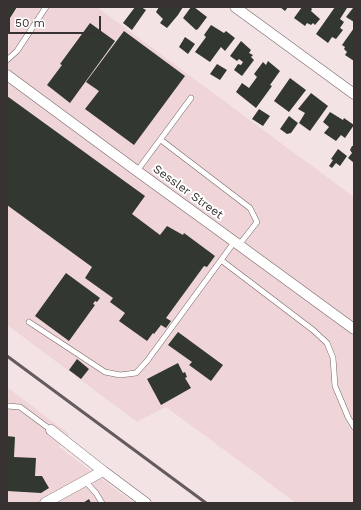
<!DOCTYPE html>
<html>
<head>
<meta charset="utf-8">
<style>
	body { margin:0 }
	#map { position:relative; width:361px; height:510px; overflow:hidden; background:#f4e3e5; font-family:"Work Sans",sans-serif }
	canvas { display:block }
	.frame { position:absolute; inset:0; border:8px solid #383132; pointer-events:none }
	.scale { position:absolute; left:8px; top:16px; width:93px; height:18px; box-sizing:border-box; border:2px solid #383132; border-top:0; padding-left:5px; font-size:12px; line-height:14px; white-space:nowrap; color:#383132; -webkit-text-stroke:3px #fff; paint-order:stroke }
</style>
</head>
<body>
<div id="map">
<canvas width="361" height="510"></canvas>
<div class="frame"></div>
<div class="scale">50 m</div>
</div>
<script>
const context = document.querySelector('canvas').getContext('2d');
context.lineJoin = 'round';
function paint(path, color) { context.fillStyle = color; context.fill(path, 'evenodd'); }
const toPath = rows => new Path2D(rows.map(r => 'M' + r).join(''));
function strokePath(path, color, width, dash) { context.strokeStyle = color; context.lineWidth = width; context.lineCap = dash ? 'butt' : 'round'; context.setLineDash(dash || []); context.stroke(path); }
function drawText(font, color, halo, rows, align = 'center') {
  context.font = font + ' "Work Sans",sans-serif'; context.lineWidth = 4; context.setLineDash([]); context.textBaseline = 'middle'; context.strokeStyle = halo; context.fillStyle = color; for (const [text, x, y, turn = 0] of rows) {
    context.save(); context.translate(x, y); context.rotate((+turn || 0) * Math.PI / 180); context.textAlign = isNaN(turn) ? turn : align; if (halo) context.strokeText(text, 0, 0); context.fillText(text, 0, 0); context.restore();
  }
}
const built = toPath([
	[7,7,97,7,354,197,354,503,296,503,166,407,137,422,7,325],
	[7,387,69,434,59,447,134,503,7,503]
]);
const building = toPath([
	[7,7,17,7,10,18,7,15],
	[135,7,141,7,146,10,132,30,123,23],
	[159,7,183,7,178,15,167,28,160,23,163,19,156,12],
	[191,7,194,7,207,17,198,29,196,30,183,18],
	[280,7,288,7,285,11],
	[302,7,310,7,312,9,311,11,320,19,315,25,313,23,311,25,307,23,305,26,294,18],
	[335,7,347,8,340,19,344,22,340,28,343,30,336,39,332,37,328,43,316,34],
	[353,8,354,8,354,22,346,17],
	[90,23,115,41,70,103,47,85,62,65,60,64],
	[211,25,224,33,226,31,235,38,225,51,221,47,210,62,195,52,206,37,204,35],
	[354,28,354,61,345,55,347,52,344,49,345,47,342,45],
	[124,31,185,76,134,145,85,109,99,91,86,82],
	[185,37,195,44,188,54,179,47],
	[241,41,251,50,249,53,253,55,251,57,254,60,242,76,234,70,238,64,241,65,243,62,239,59,237,61,230,56],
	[268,61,280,71,270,85,272,86,256,108,236,92,242,83,249,88,257,77,254,74,263,62,266,65],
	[217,64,227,70,220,80,210,74],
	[290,78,306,90,289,112,274,101],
	[311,93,328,106,310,131,299,123,305,113,298,109],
	[7,96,145,196,132,214,160,235,167,226,183,235,184,233,215,256,207,267,204,266,166,318,171,321,166,328,161,325,154,334,153,333,147,341,119,321,125,313,110,302,113,298,85,278,92,267,7,205],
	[259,109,270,116,263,126,252,119],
	[330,112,343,120,344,118,354,125,345,138,341,135,336,141,324,133,329,127,323,122],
	[289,116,298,123,291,133,287,134,280,129],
	[352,146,354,146,354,163,348,158,352,153,350,150],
	[338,149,347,156,340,166,336,163,332,168,329,166,333,160,331,159],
	[66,273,100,298,97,302,95,301,93,304,95,305,69,341,35,316],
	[178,332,223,365,211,381,189,365,192,362,168,345],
	[77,359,89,369,81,379,69,370],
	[178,363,183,373,185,372,187,377,185,378,191,388,161,405,147,379],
	[7,436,15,437,14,457,36,458,35,476,42,476,49,488,41,493,7,491],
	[89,499,91,503,83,503]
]);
const lane = toPath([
	[7,60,17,51,46,7],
	[161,140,250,208,257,222,239,245],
	[137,171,191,98],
	[221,260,313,330,327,343,333,358,335,386,348,417,354,427],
	[29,322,105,372,120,375,136,373,147,361,235,241],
	[7,406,20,407,51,430],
	[85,481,96,493,102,503]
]);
const street = toPath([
	[235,7,354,94],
	[7,75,137,171,239,245,354,329],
	[103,471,146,503],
	[45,503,103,471,51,430]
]);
const rail = toPath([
	[7,356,206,503]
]);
const streetNames = [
	["Sessler Street",188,192,36]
];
paint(built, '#efd5d8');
paint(building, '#32382f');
strokePath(lane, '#756668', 6);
strokePath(street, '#756668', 11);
strokePath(lane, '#fff', 5);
strokePath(street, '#fff', 10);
strokePath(rail, '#645b5c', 3);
drawText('12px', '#383132', '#fff', streetNames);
</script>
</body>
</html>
